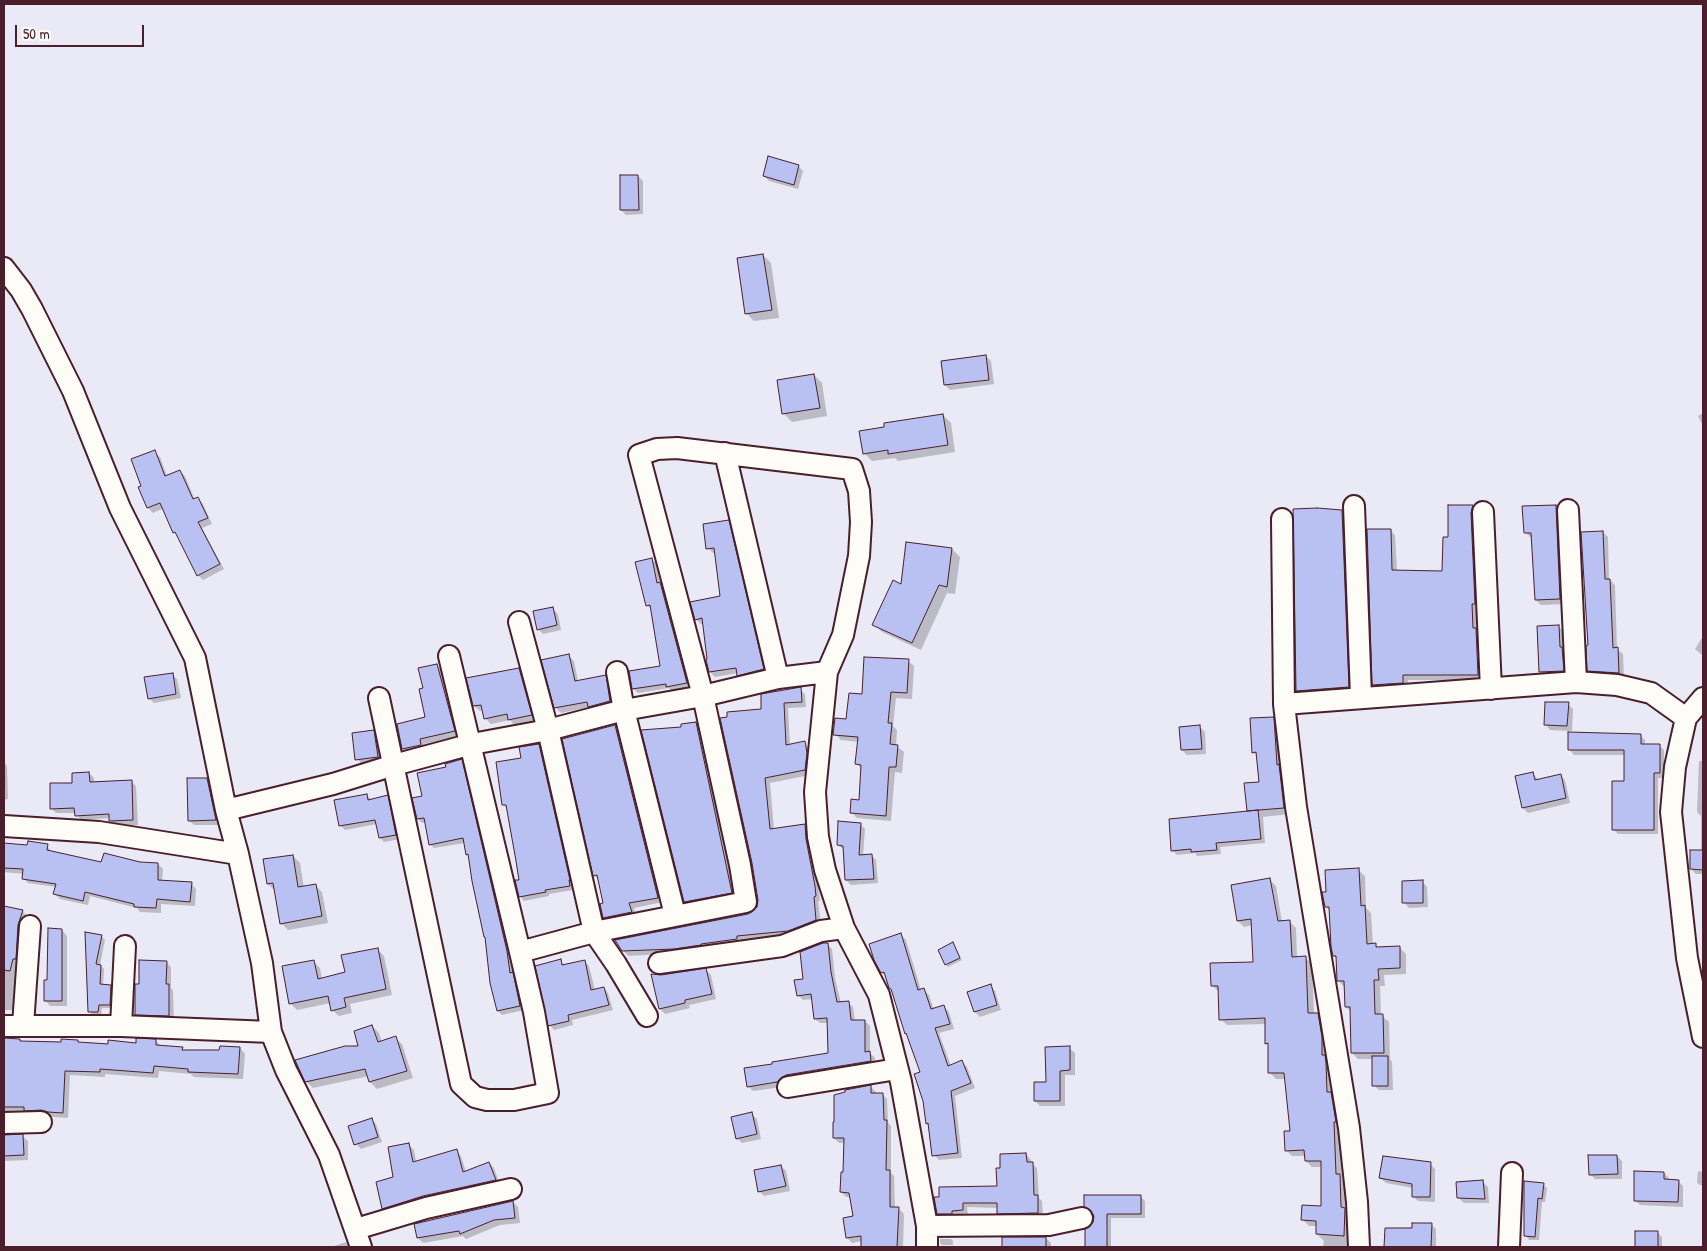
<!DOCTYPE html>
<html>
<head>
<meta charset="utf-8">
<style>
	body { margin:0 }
	#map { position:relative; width:1707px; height:1251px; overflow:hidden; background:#e9eaf6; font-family:"Patrick Hand",sans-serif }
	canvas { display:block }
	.frame { position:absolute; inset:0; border:5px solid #4a1f2b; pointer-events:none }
	.scale { position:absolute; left:15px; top:25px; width:129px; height:22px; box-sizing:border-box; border:2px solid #4a1f2b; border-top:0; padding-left:6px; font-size:15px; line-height:18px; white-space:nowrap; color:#4a1f2b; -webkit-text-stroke:4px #fdfcf7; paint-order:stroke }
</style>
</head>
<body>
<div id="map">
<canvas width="1707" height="1251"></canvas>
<div class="frame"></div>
<div class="scale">50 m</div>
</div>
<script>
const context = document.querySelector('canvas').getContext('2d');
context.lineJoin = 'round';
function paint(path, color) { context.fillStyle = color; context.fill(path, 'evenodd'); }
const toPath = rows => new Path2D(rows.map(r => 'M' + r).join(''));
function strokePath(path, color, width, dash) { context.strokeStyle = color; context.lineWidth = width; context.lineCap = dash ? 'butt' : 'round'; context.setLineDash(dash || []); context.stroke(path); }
const shadow = toPath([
	[798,166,803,171,798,189,769,181,764,176],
	[638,176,643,181,643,214,626,215,621,210],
	[763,255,771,263,779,318,754,321,746,313],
	[986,356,991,361,994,384,950,390,945,385],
	[814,375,822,383,827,416,792,422,784,414],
	[1703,413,1703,426,1698,416],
	[943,415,951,423,955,452,898,461,895,458,872,461,864,453,886,428],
	[154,452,160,457,167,476,180,471,185,476,195,500,198,499,203,504,212,524,202,528,224,569,203,580,198,575,179,537,174,532,164,508,153,513,148,508,139,488,142,487],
	[1450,506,1473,507,1478,512,1480,608,1476,608,1477,631,1481,635,1483,680,1408,680,1408,688,1379,690,1374,685,1390,530,1395,535,1397,571,1443,572,1449,538],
	[1555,506,1560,511,1565,604,1541,605,1536,600,1532,537,1530,537,1525,532],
	[1342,511,1347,516,1353,692,1302,696,1297,691],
	[728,522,733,527,768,674,744,680,738,673,715,677,710,672,704,624,701,624,696,619,722,597,716,553,713,553,708,548],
	[1603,532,1608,537,1609,579,1615,585,1617,649,1623,654,1624,678,1594,676,1589,670,1589,647],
	[952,549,960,557,955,594,947,593,921,650,882,632,874,624,902,586],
	[652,560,657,564,661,584,665,588,691,688,672,691,669,688,638,693,633,688,662,667,652,610,647,605],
	[553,609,558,614,561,630,543,634,538,629],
	[1558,626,1563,631,1564,650,1567,653,1568,675,1545,676,1540,671],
	[1703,636,1703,656,1695,649],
	[569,656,574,661,578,681,605,677,610,682,615,706,594,712,589,707,561,713,556,708],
	[908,661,914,666,912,699,896,698,893,726,897,730,896,746,904,752,902,773,895,772,891,821,857,818,851,812,860,801,862,769,857,764,859,742,841,740,835,734,847,720,863,695],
	[437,665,442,671,459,736,424,744,425,750,408,754,403,749,398,725,427,718,424,689],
	[519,670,524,675,536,720,514,725,510,720,491,724,486,719,484,710,480,711,474,706],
	[172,674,177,679,181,698,154,703,149,698],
	[800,689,805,694,806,707,788,708,790,746,804,743,809,748,812,759,810,775,770,783,774,829,805,825,810,830,819,892,820,901,818,901,821,925,794,936,741,941,742,944,680,953,628,956,623,950,749,915,755,912,758,906,763,710],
	[1568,704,1573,709,1572,731,1550,730,1545,724],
	[1273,718,1280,725,1290,814,1263,817,1265,843,1220,847,1221,854,1197,856,1195,853,1177,855,1172,850,1250,812,1248,810,1260,783,1258,756,1253,752],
	[696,723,701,728,737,897,690,907,685,901,683,728],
	[615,726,620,731,663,902,634,908,636,917,609,922,604,917,604,904,599,880,594,875],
	[1200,727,1205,732,1206,754,1187,755,1182,750],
	[373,731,378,736,382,761,362,764,357,759],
	[1640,735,1645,740,1645,745,1659,745,1664,750,1664,778,1658,778,1658,834,1618,834,1613,829,1625,783,1625,755,1574,755,1570,750],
	[539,745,543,749,573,884,573,890,549,894,549,896,524,901,520,896,520,881,507,809,503,804,522,759],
	[461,761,465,765,511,956,513,975,516,978,524,1010,502,1015,498,1011,487,938,470,857,467,854,465,843,434,848,430,844,426,822,422,823,418,819,424,797,447,768],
	[1699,761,1703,761,1703,874,1696,874,1691,869,1701,851,1701,816,1697,812],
	[4,762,7,766,8,799,4,800],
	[89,773,94,778,94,783,131,781,136,786,138,825,116,826,111,821,111,818,81,820,76,813,56,813,51,808,74,784],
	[1533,773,1538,780,1560,775,1565,780,1570,803,1528,813,1523,808],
	[207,779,212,784,220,825,194,825,189,820],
	[366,795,372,800,387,797,392,801,400,839,384,842,380,838,377,824,345,830,340,825],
	[860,824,865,829,863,856,871,855,876,860,878,883,851,885,846,880,845,850,838,845],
	[4,844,28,846,47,846,52,852,102,863,158,864,163,869,162,881,191,883,196,889,195,906,161,904,161,913,140,912,137,908,90,896,88,905,60,899,55,894,56,887,28,883,23,878,24,874,4,872],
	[293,856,300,863,304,888,316,886,322,892,328,923,288,930,281,923,275,891,268,884],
	[1358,870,1365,876,1366,908,1371,913,1373,945,1376,945,1379,948,1399,947,1406,954,1406,974,1384,975,1385,986,1380,986,1381,1015,1389,1022,1390,1059,1392,1062,1393,1090,1379,1090,1374,1085,1373,1059,1358,1059,1352,1053,1351,1012,1346,1007,1344,987,1338,980,1337,959,1334,956,1330,911,1326,907,1327,893],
	[1270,880,1276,886,1282,922,1290,922,1296,928,1297,958,1306,958,1312,964,1314,1014,1317,1014,1324,1020,1332,1070,1332,1095,1337,1099,1340,1128,1342,1177,1346,1181,1346,1210,1351,1215,1350,1247,1323,1247,1324,1241,1317,1234,1317,1226,1309,1226,1302,1219,1322,1208,1322,1167,1312,1167,1306,1161,1306,1156,1292,1156,1286,1150,1291,1132,1285,1079,1276,1079,1270,1073,1269,1046,1267,1043,1266,1024,1227,1025,1221,1019,1219,992,1212,985,1255,963,1253,925,1244,927,1238,921],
	[1422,881,1427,887,1428,907,1409,908,1404,902],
	[4,907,22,911,27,916,23,931,20,964,17,963,17,1010,4,1010],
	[62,930,67,936,67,1006,50,1006,45,1000],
	[86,933,101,936,105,940,100,965,104,969,103,986,110,986,114,989,113,1008,102,1008,101,1015,93,1015,90,1012],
	[900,934,906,940,921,990,924,990,929,995,934,1010,944,1007,949,1012,954,1029,939,1033,951,1066,962,1062,967,1067,975,1088,955,1096,962,1158,939,1160,934,1155,930,1126,927,1123,922,1073,892,990,887,977,882,973,875,960],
	[827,944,832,949,835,978,841,1003,848,1002,853,1007,855,1021,865,1021,870,1026,870,1053,875,1058,875,1066,782,1087,753,1091,748,1086,829,1055,828,1023,820,1023,815,1019,813,999,803,1000,798,995,805,980],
	[953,944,962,960,948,967,946,964],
	[377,949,384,956,392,995,350,1004,352,1013,339,1016,332,1010,331,1003,297,1010,290,1003,314,962,320,968,322,979,346,973],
	[560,961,566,966,585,962,589,966,595,990,604,988,608,993,613,1010,572,1020,573,1025,554,1030,550,1025],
	[166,962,171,967,171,988,173,991,174,1021,142,1019,137,1014,140,986],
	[706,970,711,975,716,999,689,1005,690,1008,665,1014,660,1009,661,976],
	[990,986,995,991,1001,1010,980,1017,975,1012],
	[372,1026,379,1033,382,1042,395,1038,402,1044,413,1078,377,1089,370,1082,369,1076,313,1088,306,1081,360,1048],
	[19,1040,22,1042,109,1045,137,1044,156,1041,161,1046,182,1049,185,1051,220,1051,240,1048,245,1054,243,1079,194,1077,191,1074,159,1071,158,1078,105,1074,105,1077,70,1075,68,1118,54,1117,47,1115,30,1115,27,1112,4,1112,4,1042],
	[1069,1048,1075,1053,1075,1075,1065,1075,1065,1106,1040,1106,1035,1101],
	[871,1087,876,1092,876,1094,882,1094,887,1099,888,1123,891,1126,891,1173,894,1176,895,1208,899,1209,904,1214,903,1247,862,1247,862,1241,852,1243,847,1238,854,1218,851,1197,846,1197,841,1192,844,1173,845,1143,839,1143,834,1138],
	[752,1114,757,1119,761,1139,742,1143,737,1138],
	[371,1119,376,1124,382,1142,361,1149,356,1144],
	[4,1135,22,1136,28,1141,28,1160,4,1161],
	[409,1145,414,1150,416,1162,456,1151,461,1156,466,1172,489,1163,494,1168,500,1185,388,1213,383,1208],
	[1026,1154,1031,1160,1031,1163,1037,1168,1039,1198,1042,1201,1043,1218,1003,1218,998,1213,998,1208,967,1207,968,1215,956,1215,956,1219,943,1219,938,1213,998,1187],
	[1617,1156,1622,1161,1622,1179,1595,1179,1590,1174],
	[1430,1164,1435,1169,1435,1202,1418,1201,1413,1196,1413,1188,1386,1183,1380,1178],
	[781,1166,786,1171,790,1191,764,1196,759,1191],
	[1698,1171,1703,1172,1703,1185,1700,1185,1697,1183],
	[1664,1173,1669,1178,1669,1181,1678,1181,1683,1186,1683,1207,1640,1205,1635,1200],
	[1483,1182,1488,1187,1489,1203,1464,1203,1458,1197],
	[1543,1184,1547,1188,1545,1202,1542,1202,1539,1240,1529,1240,1526,1236,1526,1202],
	[1140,1196,1145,1201,1145,1218,1111,1218,1111,1247,1087,1247,1087,1230,1094,1223,1095,1216,1085,1206],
	[513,1202,518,1207,520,1223,500,1225,466,1239,463,1236,423,1243,418,1238],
	[1431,1224,1436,1229,1436,1247,1385,1247,1413,1230],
	[1637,1232,1657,1232,1662,1237,1662,1247,1636,1247],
	[1003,1238,1046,1238,1051,1243,1051,1247,1003,1247],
	[940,1239,951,1239,953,1241,953,1245,942,1245,940,1243],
	[346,1242,351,1247,331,1247]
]);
const building = toPath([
	[768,156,799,165,794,185,763,176,768,156],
	[620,175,638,175,639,210,620,210,620,175],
	[763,254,772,310,745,314,737,258,763,254],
	[986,355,989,380,944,385,941,361,986,355],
	[814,374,820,408,782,414,777,380,814,374],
	[943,414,948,445,888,454,888,450,863,454,859,431,884,427,884,423,943,414],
	[155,450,165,476,180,470,193,499,198,497,208,518,198,522,220,564,197,576,175,532,173,533,160,503,147,508,138,487,141,486,131,459,155,450],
	[1448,505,1473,505,1471,513,1475,604,1472,604,1473,628,1476,628,1478,675,1403,675,1403,683,1372,685,1367,529,1391,529,1392,570,1442,571,1443,537,1448,537,1448,505],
	[1556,505,1560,599,1535,600,1531,533,1524,533,1522,506,1556,505],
	[1317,508,1342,510,1349,687,1296,691,1293,509,1317,508],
	[729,520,764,669,737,676,736,668,709,672,706,660,707,659,702,618,695,620,690,602,720,596,714,548,706,549,703,524,729,520],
	[1603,531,1605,579,1610,579,1613,648,1618,647,1619,673,1587,671,1586,646,1588,645,1581,532,1603,531],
	[906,542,952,548,947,587,939,585,912,643,872,625,893,580,901,584,906,542],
	[652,558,657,583,660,582,687,683,666,687,666,684,632,689,629,671,660,666,650,605,646,606,635,562,652,558],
	[553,607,557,625,537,630,533,611,553,607],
	[1559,625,1560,647,1562,647,1564,671,1539,672,1537,626,1559,625],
	[569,654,575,681,606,675,610,701,588,707,587,702,554,708,541,660,569,654],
	[864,657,909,659,907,693,891,692,888,723,892,723,890,744,898,745,896,767,889,767,886,816,850,813,851,799,859,800,861,765,855,764,858,737,833,735,835,718,846,719,849,693,862,694,864,657],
	[437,664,455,731,420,739,421,745,402,749,397,724,425,717,419,689,423,688,418,668,437,664],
	[519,668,532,715,508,720,507,714,484,719,481,705,473,706,466,678,519,668],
	[173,673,176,694,148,699,144,677,173,673],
	[801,687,802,702,784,703,786,745,805,741,807,753,805,770,765,778,770,829,805,824,806,839,815,886,816,896,814,897,816,920,788,931,737,936,737,939,701,944,701,945,674,949,622,951,615,940,748,914,753,911,757,907,758,900,752,863,720,718,727,717,727,712,761,709,761,694,801,687],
	[1545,702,1569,702,1567,726,1544,725,1545,702],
	[1274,717,1277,765,1279,764,1284,808,1247,811,1244,783,1259,782,1256,752,1252,753,1250,718,1274,717],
	[696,722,732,893,684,902,641,730,681,727,681,724,696,722],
	[615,725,658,898,629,903,632,912,603,918,600,904,603,903,597,875,593,876,562,739,615,725],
	[1200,725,1202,749,1181,750,1179,727,1200,725],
	[374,730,378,757,355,760,352,733,374,730],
	[1568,732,1641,734,1641,744,1660,744,1660,773,1654,773,1654,830,1612,830,1612,781,1624,781,1624,750,1568,750,1568,732],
	[539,744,570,880,569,880,570,886,545,890,546,892,519,897,515,880,519,880,516,861,506,805,502,805,496,762,521,758,519,747,539,744],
	[462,759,507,951,510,973,513,972,520,1006,497,1011,490,983,485,937,484,937,472,881,468,854,466,855,463,838,429,845,424,818,417,819,412,798,422,796,417,773,446,767,445,764,462,759],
	[89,772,90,782,132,780,133,820,109,821,109,814,75,816,74,808,50,809,50,783,72,783,72,773,89,772],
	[1533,772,1535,780,1561,774,1566,798,1522,808,1515,776,1533,772],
	[187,778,207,778,216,820,188,821,187,778],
	[367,794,368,800,388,795,396,835,379,838,375,820,339,826,334,800,367,794],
	[1258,810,1261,839,1216,843,1217,850,1191,852,1191,849,1171,851,1169,819,1258,810],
	[838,821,861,823,859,855,872,854,874,879,845,880,843,846,837,845,838,821],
	[28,841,48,844,47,850,101,862,104,853,140,862,158,863,158,880,192,882,190,902,157,899,156,908,134,907,134,904,85,892,83,901,53,894,56,884,22,879,23,869,4,868,4,843,27,845,28,841],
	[1690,850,1703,850,1703,870,1690,869,1690,850],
	[293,855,298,887,316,884,322,916,280,924,273,883,267,884,263,859,293,855],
	[1359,868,1361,906,1365,905,1367,944,1376,943,1376,947,1400,946,1400,968,1378,969,1379,980,1374,980,1375,1014,1383,1014,1384,1053,1351,1053,1350,1007,1345,1007,1344,981,1337,981,1336,956,1333,956,1331,947,1329,907,1325,907,1322,892,1326,892,1325,870,1359,868],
	[1270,878,1278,921,1290,920,1292,957,1306,956,1308,1013,1318,1013,1322,1037,1322,1055,1325,1055,1326,1063,1327,1092,1331,1092,1336,1122,1334,1122,1336,1174,1340,1174,1341,1207,1345,1208,1344,1236,1316,1234,1316,1221,1301,1220,1302,1205,1321,1206,1321,1161,1305,1161,1304,1150,1285,1151,1284,1131,1290,1131,1284,1073,1268,1073,1268,1043,1265,1044,1265,1018,1219,1020,1218,986,1211,986,1210,963,1253,962,1251,919,1237,921,1231,885,1270,878],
	[1423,880,1423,903,1402,903,1402,881,1423,880],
	[4,906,23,910,18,925,16,959,13,959,10,971,4,970,4,906],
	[48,928,62,929,62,1001,44,1001,44,980,47,980,48,928],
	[85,932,102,935,96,964,101,965,100,984,111,985,110,1005,99,1005,98,1012,88,1012,85,932],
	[901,933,918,990,924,988,931,1009,944,1005,950,1024,935,1028,948,1066,962,1060,971,1083,951,1091,958,1153,932,1156,928,1123,926,1124,923,1101,914,1074,920,1072,906,1033,905,1034,891,989,889,988,884,972,881,973,874,960,869,944,901,933],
	[953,942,960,958,945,965,938,950,953,942],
	[823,943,828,943,831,972,837,1002,849,1001,851,1020,865,1020,865,1052,870,1051,871,1061,786,1075,781,1078,777,1082,747,1087,744,1068,772,1064,772,1062,828,1053,827,1018,814,1019,811,994,797,996,794,980,803,979,800,952,823,943],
	[378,948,386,989,344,998,346,1007,331,1011,328,996,289,1004,282,966,314,960,318,979,345,972,341,955,378,948],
	[561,959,562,965,585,960,591,990,604,987,609,1005,568,1015,569,1021,548,1026,535,966,561,959],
	[139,960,167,961,166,984,169,984,169,1016,135,1015,135,984,139,984,139,960],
	[706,968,712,994,685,1000,685,1003,659,1009,651,974,661,975,706,968],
	[991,984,997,1005,974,1012,967,992,991,984],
	[372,1025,378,1042,396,1036,407,1071,369,1082,365,1069,305,1082,295,1060,345,1046,358,1046,354,1031,372,1025],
	[4,1038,20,1039,20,1041,61,1042,61,1039,78,1040,78,1042,108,1044,108,1040,136,1043,136,1038,156,1039,156,1045,183,1047,182,1050,219,1050,220,1046,240,1047,238,1074,188,1072,188,1069,154,1066,153,1073,100,1069,100,1072,65,1071,63,1113,48,1112,41,1110,24,1111,24,1107,4,1107,4,1038],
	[1070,1046,1070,1070,1060,1071,1060,1101,1034,1101,1034,1082,1046,1082,1045,1047,1070,1046],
	[1372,1056,1388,1056,1388,1086,1372,1086,1372,1056],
	[871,1085,871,1093,883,1093,884,1120,887,1120,886,1170,890,1170,890,1207,899,1207,897,1247,861,1247,861,1236,846,1238,843,1218,853,1216,849,1193,840,1192,841,1172,843,1172,844,1138,833,1138,833,1122,834,1122,834,1095,845,1092,845,1090,871,1085],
	[752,1112,757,1134,736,1139,731,1117,752,1112],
	[372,1118,378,1137,354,1145,348,1126,372,1118],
	[23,1134,24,1155,4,1156,4,1135,23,1134],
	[409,1143,413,1162,457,1149,463,1172,489,1162,496,1180,423,1196,382,1209,376,1182,393,1177,388,1147,409,1143],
	[1026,1153,1027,1162,1033,1162,1034,1195,1038,1195,1038,1213,997,1214,997,1203,963,1203,963,1210,952,1211,952,1214,937,1214,934,1197,939,1197,939,1187,997,1186,996,1168,1000,1168,1000,1154,1026,1153],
	[1588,1155,1617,1155,1618,1174,1589,1175,1588,1155],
	[1383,1156,1431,1162,1430,1197,1412,1197,1412,1184,1379,1178,1383,1156],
	[781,1165,786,1186,758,1192,754,1170,781,1165],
	[1634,1171,1664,1172,1664,1179,1679,1180,1678,1202,1634,1201,1634,1171],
	[1483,1180,1485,1199,1457,1198,1456,1182,1483,1180],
	[1524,1181,1544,1183,1542,1199,1538,1198,1535,1237,1524,1236,1524,1181],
	[1084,1195,1141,1195,1141,1214,1107,1214,1107,1247,1085,1247,1085,1229,1090,1226,1093,1222,1094,1216,1090,1210,1084,1207,1084,1195],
	[513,1201,515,1218,494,1220,460,1234,459,1231,417,1238,414,1224,513,1201],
	[1412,1223,1432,1223,1431,1247,1384,1247,1385,1228,1412,1228,1412,1223],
	[1635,1231,1658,1231,1658,1247,1635,1247,1635,1231],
	[1002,1237,1046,1237,1046,1247,1002,1247,1002,1237]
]);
const minor = toPath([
	[4,268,21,290,32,309,73,391,120,508,195,658,226,810,238,854,262,963,271,1032,286,1070,329,1155,361,1247],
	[725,453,778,678],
	[1354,506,1361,697],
	[1568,510,1576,682],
	[1483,512,1491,689],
	[1282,519,1284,704,1296,807,1349,1128,1357,1202,1359,1247],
	[519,622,548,730,594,932,616,964,647,1016],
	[617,672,624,710,675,915],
	[379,698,461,1084,475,1097,487,1100,514,1100,548,1093,534,1012,520,952,449,656],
	[1703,698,1686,718,1675,767,1671,812,1687,958,1703,1037],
	[1284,704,1576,682,1617,685,1651,693,1686,718],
	[226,810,333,784,394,765,472,744,548,730,624,710,703,696,778,678,827,672],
	[4,826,99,832,238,854],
	[520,952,594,932,746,902,740,865,703,696,639,455,657,449,677,448,852,469,859,491,861,522,859,556,843,635,827,672,815,792,818,837,825,870,844,928,879,995,901,1082,927,1226,927,1247],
	[659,963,782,946,821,931,844,928],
	[23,1025,30,926],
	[4,1026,121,1026,271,1032],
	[121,1026,125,946],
	[788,1087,897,1069],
	[4,1123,41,1122],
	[927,1226,1049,1225,1082,1218],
	[356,1229,426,1208,511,1189],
	[1509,1247,1512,1173]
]);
paint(shadow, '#0003');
paint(building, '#b9c1f2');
strokePath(building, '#4a1f2b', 1);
strokePath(minor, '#4a1f2b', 24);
strokePath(minor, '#fdfcf7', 20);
</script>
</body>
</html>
